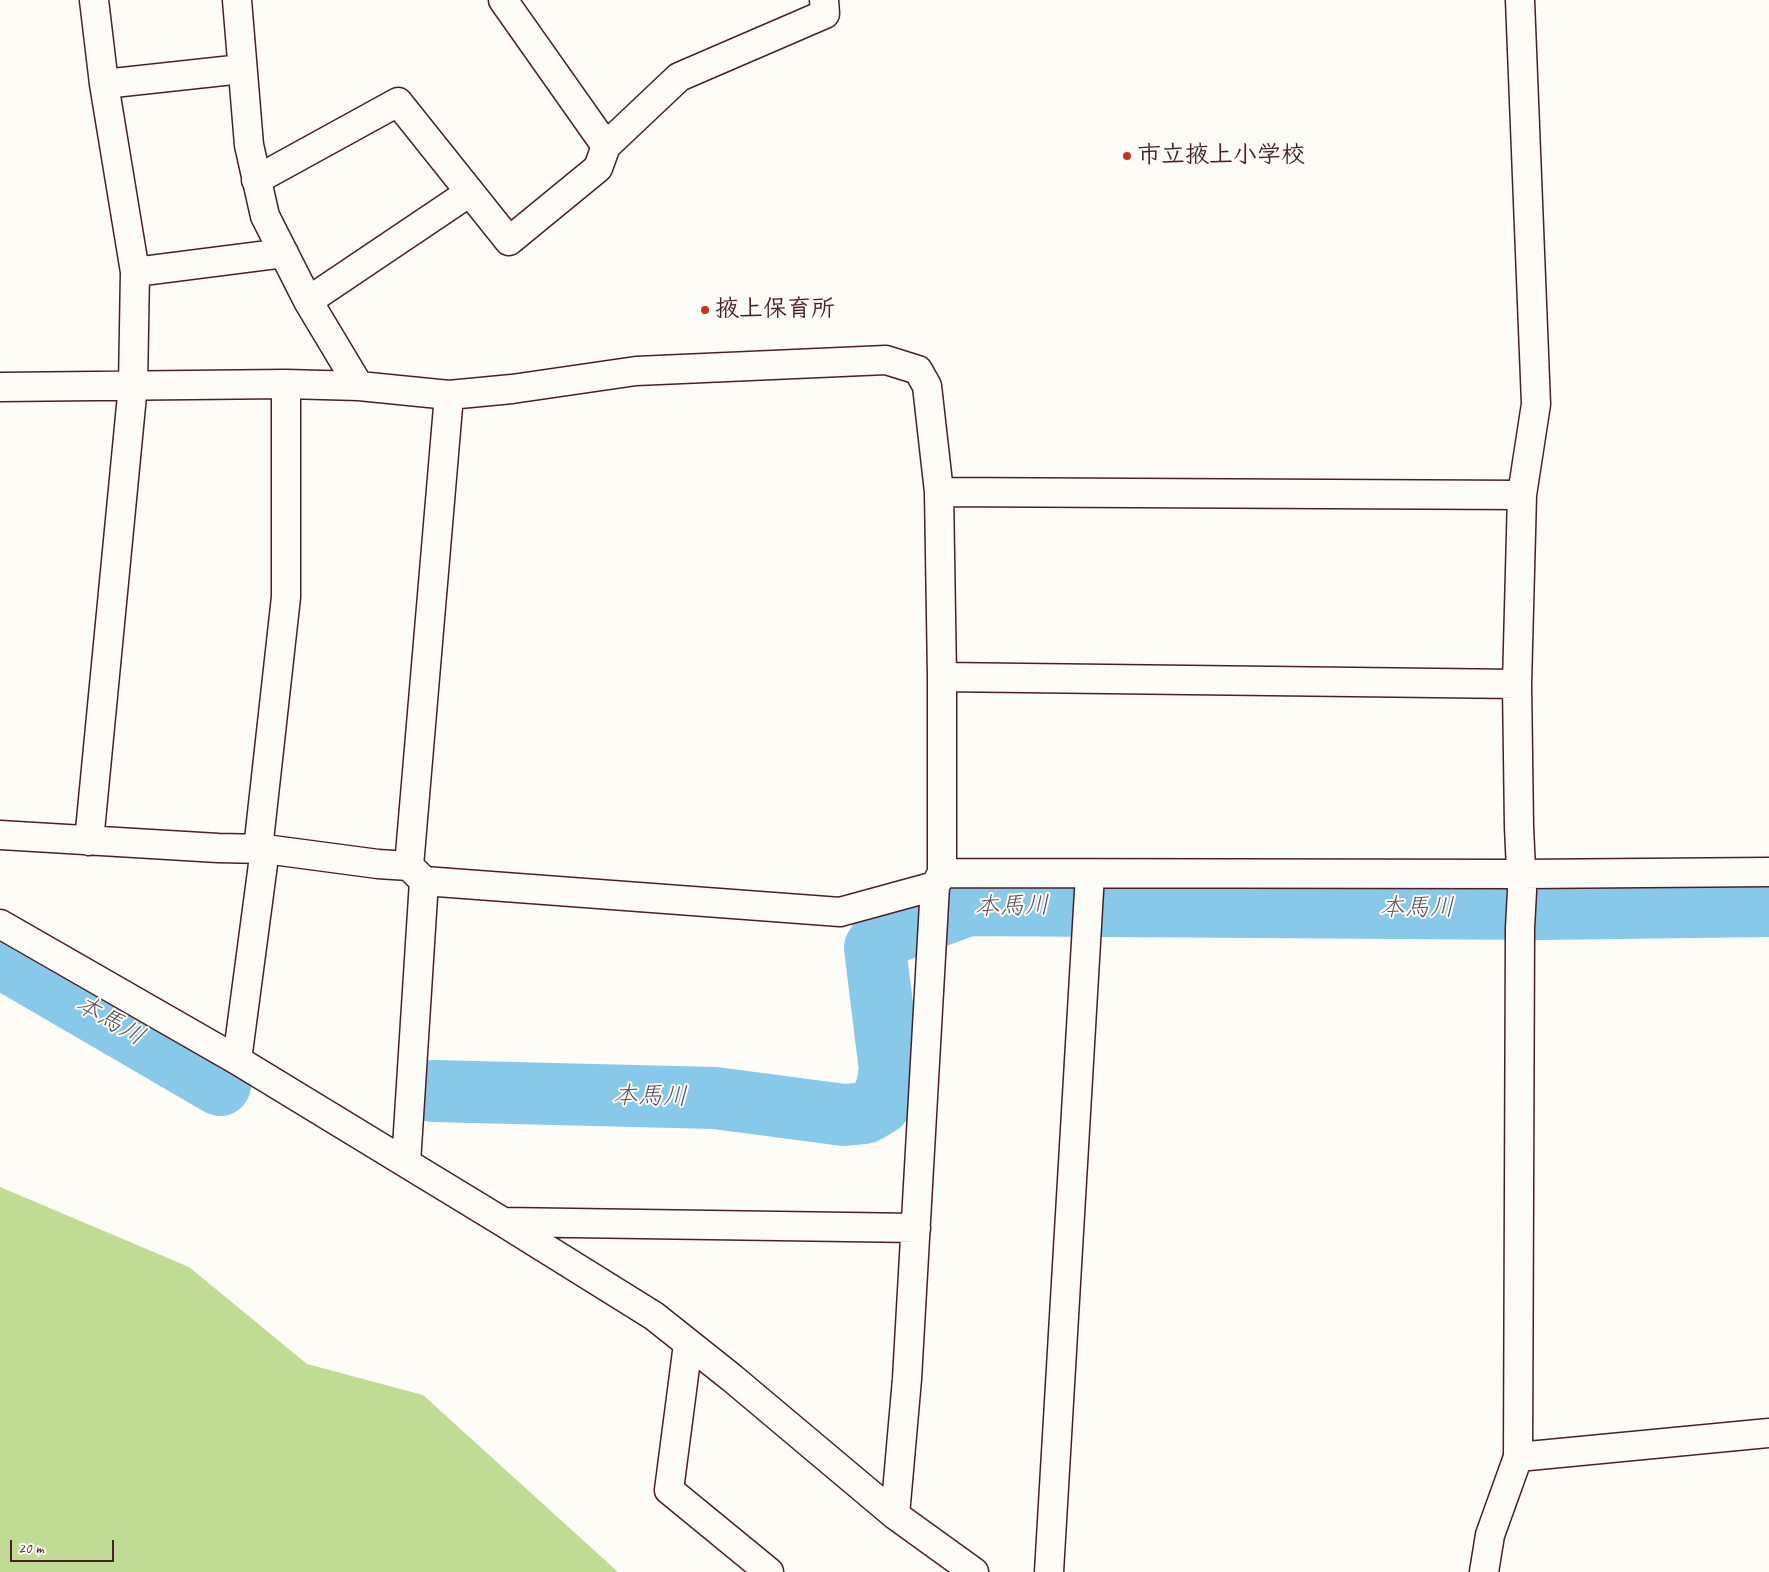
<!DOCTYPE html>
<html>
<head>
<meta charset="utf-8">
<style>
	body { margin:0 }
	#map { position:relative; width:1769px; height:1572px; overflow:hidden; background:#fdfcf7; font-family:Caveat,sans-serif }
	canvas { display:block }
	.scale { position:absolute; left:10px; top:1540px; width:104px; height:22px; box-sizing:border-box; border:2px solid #4a1f2b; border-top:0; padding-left:6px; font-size:15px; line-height:18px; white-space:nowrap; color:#4a1f2b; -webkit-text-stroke:4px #fdfcf7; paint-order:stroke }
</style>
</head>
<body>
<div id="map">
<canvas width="1769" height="1572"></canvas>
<div class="scale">20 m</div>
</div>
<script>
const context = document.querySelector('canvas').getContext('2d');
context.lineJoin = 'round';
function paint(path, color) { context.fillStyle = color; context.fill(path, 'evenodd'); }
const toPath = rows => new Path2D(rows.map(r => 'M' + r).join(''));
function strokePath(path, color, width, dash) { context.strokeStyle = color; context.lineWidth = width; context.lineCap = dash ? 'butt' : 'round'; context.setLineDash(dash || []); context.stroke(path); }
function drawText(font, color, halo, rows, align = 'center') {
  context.font = font + ' Caveat,"Klee One",sans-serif'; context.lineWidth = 4; context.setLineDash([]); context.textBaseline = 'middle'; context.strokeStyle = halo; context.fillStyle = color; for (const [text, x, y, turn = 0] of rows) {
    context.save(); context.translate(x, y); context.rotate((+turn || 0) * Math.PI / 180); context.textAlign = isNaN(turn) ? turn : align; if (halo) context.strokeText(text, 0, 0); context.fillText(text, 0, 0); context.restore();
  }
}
const green = toPath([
	[0,1187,189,1267,307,1364,423,1395,618,1572,0,1572]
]);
const river = toPath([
	[0,957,220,1085],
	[433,1091,715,1098,844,1115,865,1113,880,1104,887,1087,890,1070,875,948,882,937,968,905,1542,909,1769,906]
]);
const street = toPath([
	[237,0,249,145,265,216,308,301,359,386],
	[503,0,606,146],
	[104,84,242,69],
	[256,180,398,102,509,241,598,168,606,146,679,77,825,14,824,0],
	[135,272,284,253],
	[308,301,470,192],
	[0,387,286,384,359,386,449,395,512,389,636,371,886,360,918,370,927,386,939,492,942,677,942,873,935,886,907,1379,895,1515],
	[939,492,1522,495],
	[942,677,1517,684],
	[0,835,218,848,265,849,378,864,409,866,424,881,840,912,935,886],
	[89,841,133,385,135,272,104,84,94,0],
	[258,849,286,597,286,384],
	[409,866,449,395],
	[942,873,1522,874,1769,872],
	[0,924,237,1060,503,1222,654,1316,732,1378,895,1515,974,1572],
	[237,1060,265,849],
	[406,1163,424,881],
	[503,1222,916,1228],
	[688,1344,669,1490,769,1572],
	[1518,1457,1769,1433],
	[1049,1572,1090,874],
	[1484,1572,1490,1535,1518,1457,1520,928,1522,891,1519,827,1517,684,1522,495,1536,404,1520,0]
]);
const markers = [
	[1127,156,5,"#c8321e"],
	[705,310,5,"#c8321e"]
];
const poiNames = [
	["市立掖上小学校",1137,156],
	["掖上保育所",715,310]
];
const waterNames = [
	["本馬川",1012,907,-1],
	["本馬川",1417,908],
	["本馬川",110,1021,30],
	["本馬川",650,1097,1]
];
paint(green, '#c0db93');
strokePath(river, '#88c8e9', 62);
strokePath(street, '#4a1f2b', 31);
strokePath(street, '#fdfcf7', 28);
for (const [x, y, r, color] of markers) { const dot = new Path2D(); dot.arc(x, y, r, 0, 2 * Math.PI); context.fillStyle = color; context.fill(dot); strokePath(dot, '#fdfcf7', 2); }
drawText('bold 24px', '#4a1f2b', '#fdfcf7', poiNames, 'left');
drawText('italic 25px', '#5d5264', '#fdfcf7', waterNames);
</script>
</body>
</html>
